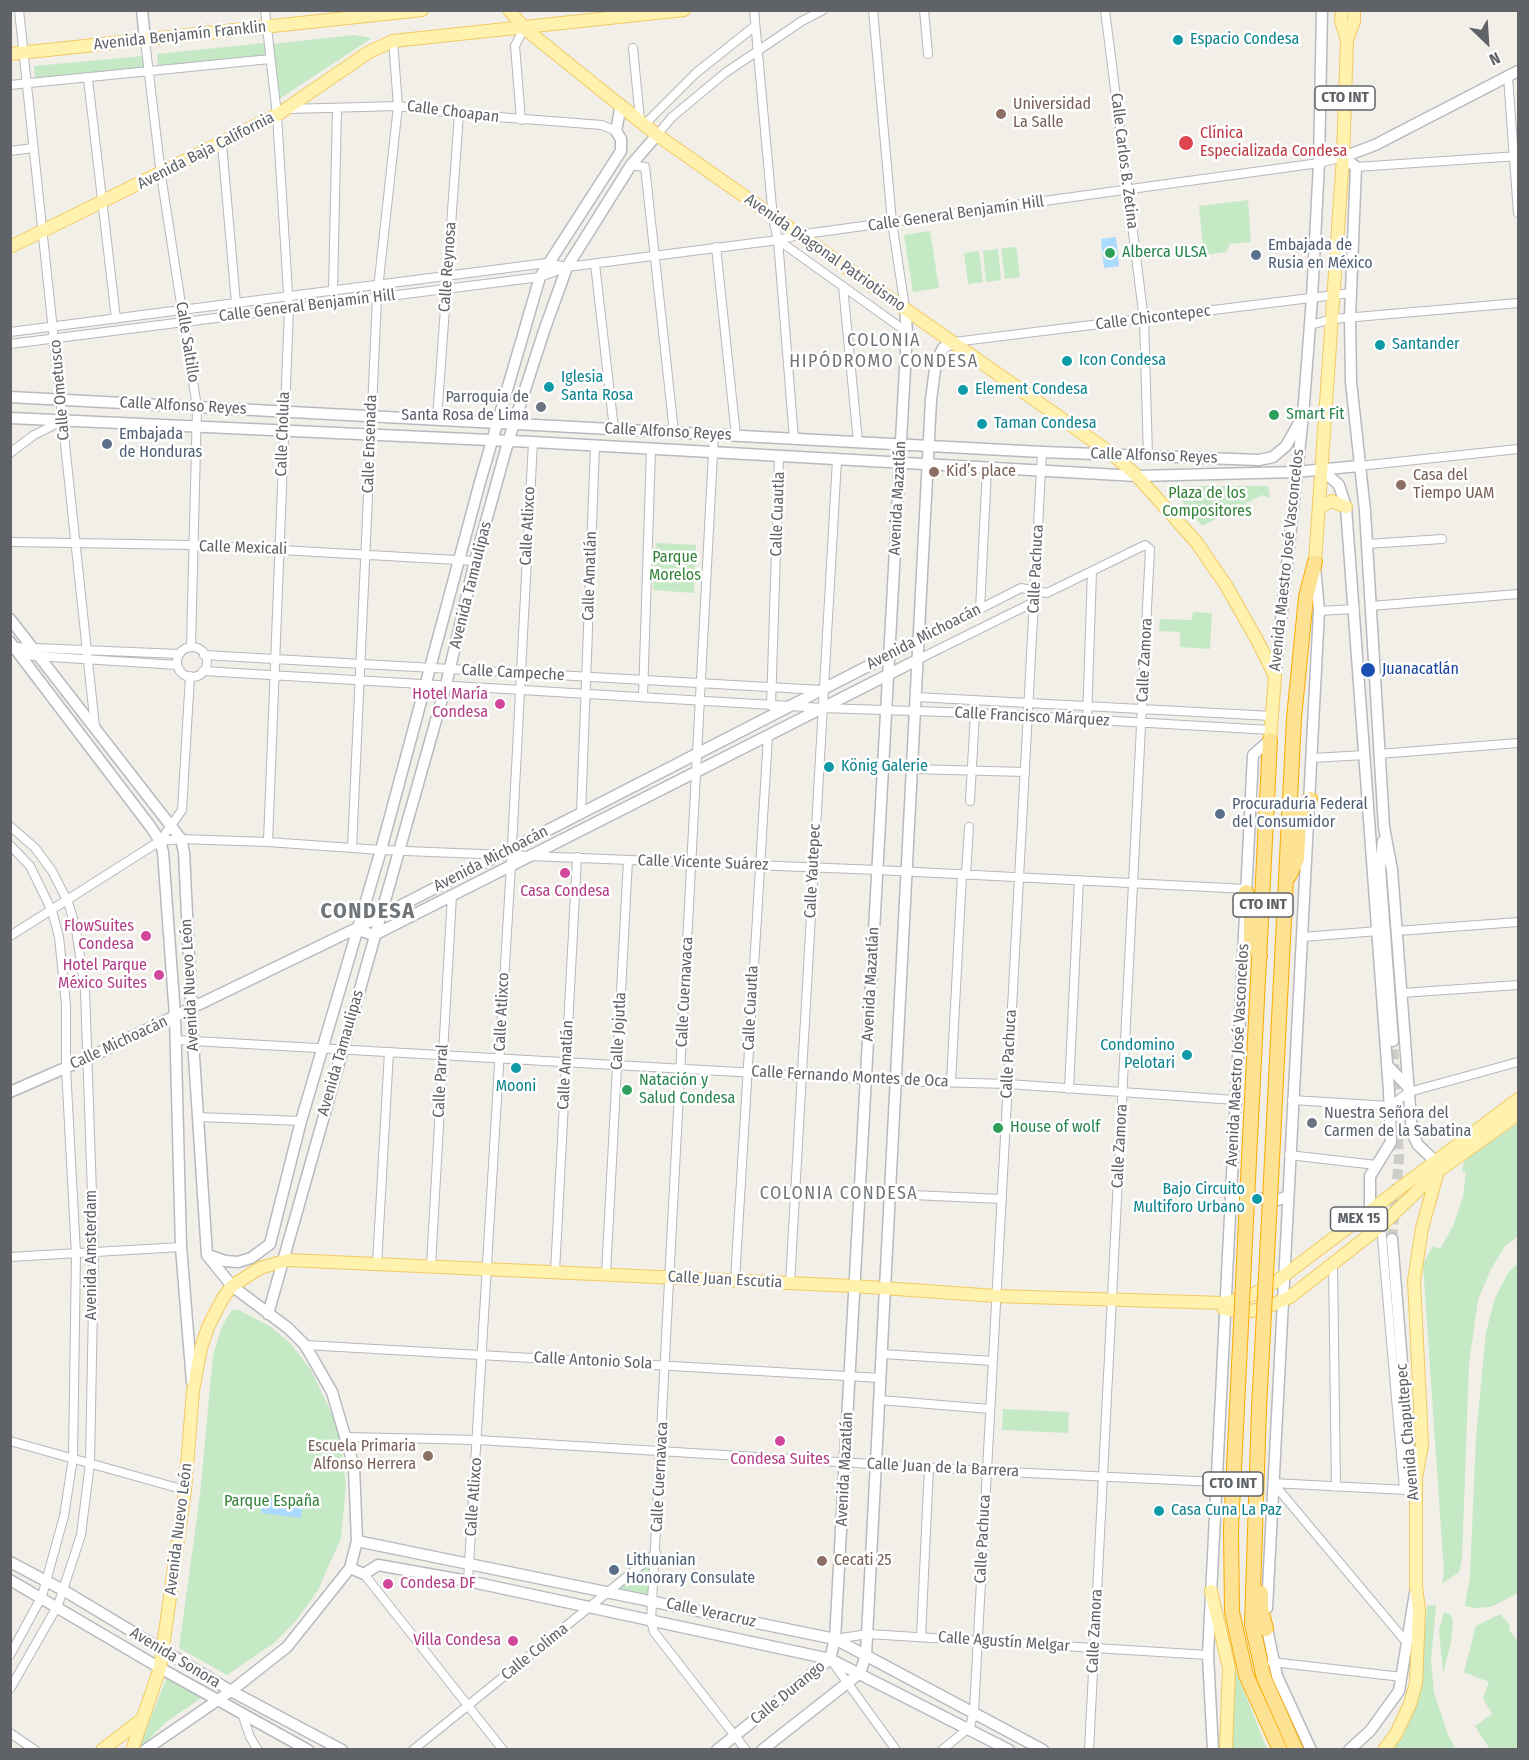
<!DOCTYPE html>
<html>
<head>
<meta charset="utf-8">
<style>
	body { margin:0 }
	#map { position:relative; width:1529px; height:1760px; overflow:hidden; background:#f1efe8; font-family:"Fira Sans Condensed",sans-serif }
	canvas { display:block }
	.frame { position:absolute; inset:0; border:12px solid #5f6368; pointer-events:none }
	.north { position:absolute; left:1457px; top:12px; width:60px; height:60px; -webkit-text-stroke:4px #fff; paint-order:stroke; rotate:155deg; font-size:16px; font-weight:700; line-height:24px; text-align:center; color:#5f6368 }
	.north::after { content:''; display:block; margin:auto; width:21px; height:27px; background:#5f6368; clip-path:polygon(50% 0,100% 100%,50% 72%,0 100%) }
</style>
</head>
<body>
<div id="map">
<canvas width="1529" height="1760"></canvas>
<div class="frame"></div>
<div class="north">N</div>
</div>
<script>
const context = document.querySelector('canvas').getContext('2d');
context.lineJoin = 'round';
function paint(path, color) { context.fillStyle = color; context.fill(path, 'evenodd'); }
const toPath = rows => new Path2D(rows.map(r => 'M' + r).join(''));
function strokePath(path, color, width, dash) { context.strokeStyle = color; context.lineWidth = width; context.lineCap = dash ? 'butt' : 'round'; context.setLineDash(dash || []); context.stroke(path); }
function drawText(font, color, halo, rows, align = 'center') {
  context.font = font + ' "Fira Sans Condensed",sans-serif'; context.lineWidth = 5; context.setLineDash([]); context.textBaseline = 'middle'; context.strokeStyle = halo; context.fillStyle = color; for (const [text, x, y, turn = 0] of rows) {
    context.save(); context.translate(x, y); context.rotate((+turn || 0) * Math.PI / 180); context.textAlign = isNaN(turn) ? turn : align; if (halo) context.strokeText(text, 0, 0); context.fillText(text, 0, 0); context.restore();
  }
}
const green = toPath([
	[354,35,372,38,279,99,273,44],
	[265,43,267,57,158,68,157,54],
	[143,56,145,69,35,81,34,66],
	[1248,200,1251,242,1230,244,1226,252,1204,255,1199,206],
	[930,231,939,288,913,292,904,235],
	[1016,247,1020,277,1005,279,1001,248],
	[998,249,1001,280,986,282,983,251],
	[979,251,983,282,968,284,964,253],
	[1170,486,1268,486,1270,498,1262,495,1202,526],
	[656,543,696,545,694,593,653,590],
	[1193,612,1212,613,1210,649,1180,647,1180,632,1159,631,1160,619,1192,620],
	[1518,1123,1518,1236,1505,1246,1491,1269,1478,1300,1469,1364,1462,1559,1459,1572,1442,1584,1444,1573,1423,1264,1433,1246,1440,1249,1453,1226,1463,1197,1466,1173,1462,1171,1464,1161],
	[1518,1263,1518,1593,1491,1607,1476,1608,1465,1606,1470,1576,1476,1437,1486,1332,1495,1298,1508,1273],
	[232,1310,239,1310,271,1327,291,1344,311,1370,334,1418,341,1443,346,1486,341,1538,318,1590,295,1622,274,1643,227,1675,179,1648,200,1495,213,1355,222,1326],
	[1003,1409,1069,1412,1068,1433,1002,1430],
	[650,1563,649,1595,619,1588],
	[1436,1605,1431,1661,1434,1692,1448,1735,1456,1749,1393,1750,1403,1735,1419,1697,1427,1606],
	[1444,1612,1450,1614,1453,1621,1451,1643,1443,1673,1439,1630],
	[1500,1614,1510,1625,1509,1630,1518,1641,1518,1749,1490,1749,1485,1742,1475,1726,1492,1714,1483,1698,1489,1682,1464,1672,1476,1626],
	[1235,1671,1236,1671,1267,1749,1231,1750],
	[167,1677,201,1698,165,1723,138,1750]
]);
const water = toPath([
	[1116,237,1119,266,1104,268,1101,239],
	[263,1497,303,1502,301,1518,261,1513]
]);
const secondaryTunnel = toPath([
	[1392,1239,1399,1158,1393,1041]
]);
const street = toPath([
	[19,10,95,727],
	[265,10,277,115,289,309,268,842],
	[754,10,773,218,778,240,794,439],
	[873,10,892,222,905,308],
	[924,10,928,54],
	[1105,10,1144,320,1148,455],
	[145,40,161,175,197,407,191,647],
	[633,48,640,120],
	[1508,77,1518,213],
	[88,79,116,319],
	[10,85,270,59],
	[288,109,398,106,459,114,602,125,616,131],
	[521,120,515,46,524,28],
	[645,124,696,73,755,26],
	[657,135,672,117,725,73,802,21,823,10],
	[222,144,236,303],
	[10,151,33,148],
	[631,165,645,167,674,432],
	[1356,167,1518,156],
	[778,240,907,332],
	[716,247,736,436],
	[595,264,614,429],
	[843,286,858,442],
	[333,291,337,108],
	[1310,325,1333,319,1518,303],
	[10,332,547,263,566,267],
	[954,342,1351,293],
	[10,344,540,277,567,267,778,240,798,235,1319,163,1343,157],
	[437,419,459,114],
	[714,434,651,1621,654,1632,746,1750],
	[10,453,34,435,62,421],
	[1359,466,1518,449],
	[10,542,193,545,475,561],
	[1367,544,1442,539],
	[1371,606,1518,594],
	[980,609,987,469],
	[1319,611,1355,609],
	[919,640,1021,588,1047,593,1145,545,1150,549,1089,1750],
	[12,647,179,654],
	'177 662a15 15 0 1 1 30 0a15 15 0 1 1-30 0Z',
	[20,655,177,665],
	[204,655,821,690],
	[917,660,1034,602],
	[203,671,823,708,975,713,1271,730],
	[643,696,651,449],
	[916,697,1272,716],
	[771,706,779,457],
	[1087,720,1092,571],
	[1379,754,1518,743],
	[1312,758,1365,755],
	[912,769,1025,772],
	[970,801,975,713],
	[581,813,595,446],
	[10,826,35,848,52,871,68,902,76,929,85,990,94,1252,90,1463,81,1535,58,1605,10,1689],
	[160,841,181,839,268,842,381,850,878,870,1246,889],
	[10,845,30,866,52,911,59,937,66,1005,66,1068,76,1254,73,1458,64,1516,42,1596,10,1655],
	[352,848,377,298,398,106,393,41],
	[966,874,969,827],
	[1397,931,1518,922],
	[10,936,160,841,182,810,190,676],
	[1303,937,1378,931],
	[1402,993,1518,985],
	[176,1040,896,1081,1008,1084,1235,1100],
	[951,1082,962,874],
	[1069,1089,1079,880],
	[1292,1100,1390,1106,1409,1092,1518,1062],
	[198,1117,301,1121],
	[1289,1155,1376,1165],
	[890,1194,1002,1199],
	[1381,1226,1404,1489],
	[10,1257,181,1247],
	[377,1264,389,1052],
	[1333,1265,1336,1487],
	[431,1266,452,895],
	[555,1272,577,857],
	[606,1274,628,860],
	[735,1280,768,736],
	[790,1283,837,460],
	[305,1345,881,1378],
	[882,1354,993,1361],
	[880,1400,990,1409],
	[347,1437,478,1440,987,1471,1216,1482],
	[10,1441,185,1490],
	[1273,1483,1407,1643],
	[1273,1483,1406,1490],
	[364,1574,503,1750],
	[468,1581,511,865,533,442],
	[921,1637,929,1467],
	[835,1639,868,1634,1208,1655],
	[831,1660,896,1750],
	[1272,1662,1402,1677],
	[242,1713,250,1737,258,1750],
	[10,1733,35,1750],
	[413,1750,656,1553],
	[942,1750,970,1727,974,1711,1042,452]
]);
const secondary = toPath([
	[142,10,145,40],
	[1343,157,1356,167,1350,317,1351,382,1365,511,1384,827,1392,870,1412,1133,1418,1145,1434,1160],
	[1343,157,1375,145,1518,71],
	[10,397,1042,452,1259,460,1273,457,1286,446,1303,416],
	[10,418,533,442,1137,476,1295,472,1359,466],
	[1322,470,1339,485,1346,507,1389,1091,1391,1142,1370,1176,1370,1211],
	[10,619,181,839,184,852,193,1041,207,1255,232,1286,288,1328,305,1345,332,1392,354,1467,357,1541,350,1568,287,1647,231,1691,145,1750],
	[10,642,150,826,160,841,163,852,175,1016,181,1247,192,1382],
	[1275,676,1303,416,1312,298,1319,163,1322,10],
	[1383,841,1380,868,1393,1041],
	[355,929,374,935,917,660],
	[1387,1065,1409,1088],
	[10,1092,88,1058,355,929,919,640],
	[1230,1192,1237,1197,1278,1200,1288,1196],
	[1392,1239,1409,1450,1416,1477],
	[208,1255,225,1261,238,1262,251,1258,270,1244,301,1121,381,850,480,482,540,277,621,151,621,139,616,131,621,105],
	[268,1314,446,685,475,561,508,442,544,331,567,267,631,165,657,135],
	[357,1541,835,1639,1043,1750],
	[10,1562,63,1590,231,1691,342,1750],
	[350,1568,364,1574,378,1565,468,1581,830,1659,1009,1750],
	[10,1580,160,1668,308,1750],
	[1267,1608,1319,611,1315,567],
	[1266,1624,1277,1676,1311,1750],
	[717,1750,830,1659,835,1639,907,332,905,308],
	[762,1750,860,1673,866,1655,931,400,936,361,943,348,954,342],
	[1213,1750,1208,1655,1253,755,1270,740],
	[1349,1750,1370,1731,1399,1691,1415,1593]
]);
const primary = toPath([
	[509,10,524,28,657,135,1112,454,1137,476,1197,543,1227,587,1257,640,1275,676,1270,740],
	[1347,40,1354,21,1354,10],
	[10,54,422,10],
	[10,247,277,115,369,52,393,41,684,10],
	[1319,507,1332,501,1346,507],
	[1315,562,1343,157,1347,40,1341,21,1342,10],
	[1224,1309,1244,1312,1262,1309,1290,1297,1381,1226,1438,1171,1518,1114],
	[1211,1591,1229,1668,1226,1750],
	[102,1750,141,1720],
	[132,1750,160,1668,185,1490,193,1391,201,1348,208,1327,223,1298,232,1286,260,1268,288,1260,854,1286,996,1296,1225,1303,1252,1295,1277,1281,1518,1099],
	[1384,1750,1396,1734,1410,1704,1416,1683,1419,1610,1416,1586,1416,1478,1422,1445,1414,1281,1422,1228,1438,1171]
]);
const highway = toPath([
	[1289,876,1297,859,1299,820,1310,799],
	[1246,892,1251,906,1251,940,1260,956],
	[1248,1179,1270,740],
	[1271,1180,1294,718,1306,597,1315,562],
	[1237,1407,1231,1529,1232,1612,1246,1675,1280,1750],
	[1259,1408,1252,1624,1264,1678,1296,1750],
	[1261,1593,1261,1609,1266,1629]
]);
const highwayBridge = toPath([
	[1237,1407,1248,1179],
	[1259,1408,1271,1180]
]);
const markers = [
	[1178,40,6,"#0f9aa8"],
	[1001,114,6,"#8d6e63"],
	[1186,143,8,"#e0444e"],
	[1110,253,6,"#2e9e5b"],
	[1256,255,6,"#5c6f8a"],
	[1380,345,6,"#0f9aa8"],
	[1067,361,6,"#0f9aa8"],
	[549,387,6,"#0f9aa8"],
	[963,390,6,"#0f9aa8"],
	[541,407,6,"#6b7280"],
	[1274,415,6,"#2e9e5b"],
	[982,424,6,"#0f9aa8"],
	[107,444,6,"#5c6f8a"],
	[934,472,6,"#8d6e63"],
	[1401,485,6,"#8d6e63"],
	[1368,670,8,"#1a4fb4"],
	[500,704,6,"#d1479c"],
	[829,767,6,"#0f9aa8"],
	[1220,814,6,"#5c6f8a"],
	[565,873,6,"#d1479c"],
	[146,936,6,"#d1479c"],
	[159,975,6,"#d1479c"],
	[1187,1055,6,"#0f9aa8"],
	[516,1068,6,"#0f9aa8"],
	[627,1090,6,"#2e9e5b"],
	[1312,1123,6,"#6b7280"],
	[998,1128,6,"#2e9e5b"],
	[1257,1199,6,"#0f9aa8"],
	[780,1441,6,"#d1479c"],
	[428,1456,6,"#8d6e63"],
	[1159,1511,6,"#0f9aa8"],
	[822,1561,6,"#8d6e63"],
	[614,1570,6,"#5c6f8a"],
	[388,1584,6,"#d1479c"],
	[513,1641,6,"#d1479c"]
];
const shields = [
	[1345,98,60],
	[1263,905,60],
	[1359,1219,57],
	[1233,1484,60]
];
const shieldNames = [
	["CTO INT",1345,98],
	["CTO INT",1263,905],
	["MEX 15",1359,1219],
	["CTO INT",1233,1484]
];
const streetNames = [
	["Avenida Benjamín Franklin",180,36,-6],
	["Calle Choapan",453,112,7],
	["Avenida Baja California",206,151,-27],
	["Calle Carlos B. Zetina",1124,161,83],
	["Calle General Benjamín Hill",956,214,-8],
	["Avenida Diagonal Patriotismo",825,253,35],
	["Calle Reynosa",448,267,-86],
	["Calle General Benjamín Hill",307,306,-7],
	["Calle Chicontepec",1153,318,-7],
	["Calle Saltillo",187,342,81],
	["Calle Ometusco",60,390,-95],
	["Calle Alfonso Reyes",183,406,3],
	["Calle Alfonso Reyes",668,432,3],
	["Calle Cholula",283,434,-88],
	["Calle Ensenada",370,444,-88],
	["Calle Alfonso Reyes",1154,456,2],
	["Avenida Mazatlán",898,498,-87],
	["Calle Cuautla",778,514,-88],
	["Calle Atlixco",528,526,-87],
	["Calle Mexicali",243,548,2],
	["Avenida Maestro José Vasconcelos",1287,560,-84],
	["Calle Pachuca",1036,569,-87],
	["Calle Amatlán",590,576,-88],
	["Avenida Tamaulipas",471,585,-76],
	["Avenida Michoacán",924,637,-27],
	["Calle Zamora",1145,660,-87],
	["Calle Campeche",513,673,3],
	["Calle Francisco Márquez",1032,717,3],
	["Avenida Michoacán",491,859,-27],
	["Calle Vicente Suárez",703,863,2],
	["Calle Yautepec",813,871,-87],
	["Avenida Mazatlán",871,984,-87],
	["Avenida Nuevo León",190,985,-93],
	["Calle Cuernavaca",685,992,-87],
	["Calle Cuautla",751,1008,-87],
	["Calle Atlixco",502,1012,-87],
	["Calle Jojutla",619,1031,-87],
	["Calle Michoacán",119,1043,-25],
	["Avenida Tamaulipas",341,1053,-74],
	["Calle Pachuca",1009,1054,-87],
	["Avenida Maestro José Vasconcelos",1238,1055,-87],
	["Calle Amatlán",566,1065,-87],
	["Calle Fernando Montes de Oca",850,1077,3],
	["Calle Parral",441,1081,-87],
	["Calle Zamora",1120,1146,-87],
	["Avenida Amsterdam",92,1255,-90],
	["Calle Juan Escutia",725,1280,3],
	["Calle Antonio Sola",593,1361,3],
	["Avenida Chapultepec",1408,1432,-95],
	["Calle Juan de la Barrera",943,1468,3],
	["Avenida Mazatlán",845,1469,-87],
	["Calle Cuernavaca",660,1477,-87],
	["Calle Atlixco",474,1497,-86],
	["Avenida Nuevo León",179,1529,-83],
	["Calle Pachuca",983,1539,-87],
	["Calle Veracruz",711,1613,12],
	["Calle Zamora",1095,1631,-87],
	["Calle Agustín Melgar",1004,1642,4],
	["Calle Colima",535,1652,-39],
	["Avenida Sonora",175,1658,31],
	["Calle Durango",788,1693,-39]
];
const cultureNames = [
	["Espacio Condesa",1190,40],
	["Santander",1392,345],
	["Icon Condesa",1079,361],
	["Iglesia",561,378],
	["Santa Rosa",561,396],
	["Element Condesa",975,390],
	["Taman Condesa",994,424],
	["König Galerie",841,767],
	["Condomino",1175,1046,"right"],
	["Pelotari",1175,1064,"right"],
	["Mooni",516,1087,"center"],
	["Bajo Circuito",1245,1190,"right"],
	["Multiforo Urbano",1245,1208,"right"],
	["Casa Cuna La Paz",1171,1511]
];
const educationNames = [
	["Universidad",1013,105],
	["La Salle",1013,123],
	["Kid’s place",946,472],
	["Casa del",1413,476],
	["Tiempo UAM",1413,494],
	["Escuela Primaria",416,1447,"right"],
	["Alfonso Herrera",416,1465,"right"],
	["Cecati 25",834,1561]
];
const healthNames = [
	["Clínica",1200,134],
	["Especializada Condesa",1200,152]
];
const serviceNames = [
	["Embajada de",1268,246],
	["Rusia en México",1268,264],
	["Embajada",119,435],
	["de Honduras",119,453],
	["Procuraduría Federal",1232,805],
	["del Consumidor",1232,823],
	["Lithuanian",626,1561],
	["Honorary Consulate",626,1579]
];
const leisureNames = [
	["Alberca ULSA",1122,253],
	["Smart Fit",1286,415],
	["Natación y",639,1081],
	["Salud Condesa",639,1099],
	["House of wolf",1010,1128]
];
const worshipNames = [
	["Parroquia de",529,398],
	["Santa Rosa de Lima",529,416],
	["Nuestra Señora del",1324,1114,"left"],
	["Carmen de la Sabatina",1324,1132,"left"]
];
const parkNames = [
	["Plaza de los",1207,494],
	["Compositores",1207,512],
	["Parque",675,558],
	["Morelos",675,576],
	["Parque España",272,1502]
];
const transitNames = [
	["Juanacatlán",1382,670]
];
const hotelNames = [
	["Hotel María",488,695],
	["Condesa",488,713],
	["Casa Condesa",565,892,"center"],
	["FlowSuites",134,927],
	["Condesa",134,945],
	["Hotel Parque",147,966],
	["México Suites",147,984],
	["Condesa Suites",780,1460,"center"],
	["Condesa DF",400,1584,"left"],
	["Villa Condesa",501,1641]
];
const neighbourhoodNames = [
	["COLONIA",884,341],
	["HIPÓDROMO CONDESA",884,362],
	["COLONIA CONDESA",839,1194]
];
const districtNames = [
	["CONDESA",368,912]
];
paint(green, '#c5e8c5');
paint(water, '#aadaff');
strokePath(secondaryTunnel, '#ccccc8', 10, [10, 5]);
strokePath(street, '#b5b8bc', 10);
strokePath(secondary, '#b6babf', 13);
strokePath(primary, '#f2c960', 14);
strokePath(highway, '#f9ab00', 16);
strokePath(street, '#fff', 8);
strokePath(secondary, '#fff', 10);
strokePath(primary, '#fff2af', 12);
strokePath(highway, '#fde293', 14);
strokePath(highwayBridge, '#f9ab00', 16, []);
strokePath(highwayBridge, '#fde293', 14);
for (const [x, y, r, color] of markers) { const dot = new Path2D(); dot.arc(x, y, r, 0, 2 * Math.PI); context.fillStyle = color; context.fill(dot); strokePath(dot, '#fff', 2); }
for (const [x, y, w] of shields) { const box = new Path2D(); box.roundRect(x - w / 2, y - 12, w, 24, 4.5); context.fillStyle = '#fff'; context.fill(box); strokePath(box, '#5f6368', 1.5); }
drawText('bold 15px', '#5f6368', null, shieldNames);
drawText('16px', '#5f6368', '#fff', streetNames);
drawText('16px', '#0d838f', '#fff', cultureNames, 'left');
drawText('16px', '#785e54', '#fff', educationNames, 'left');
drawText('16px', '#be3a42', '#fff', healthNames, 'left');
drawText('16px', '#4e5e75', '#fff', serviceNames, 'left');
drawText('16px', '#27864d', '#fff', leisureNames, 'left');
drawText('16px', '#5b616d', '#fff', worshipNames, 'right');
drawText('16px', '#348238', '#fff', parkNames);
drawText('16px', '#164399', '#fff', transitNames, 'left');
drawText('16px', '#b23c85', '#fff', hotelNames, 'right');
context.letterSpacing = '1.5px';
drawText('18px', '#70757a', '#fff', neighbourhoodNames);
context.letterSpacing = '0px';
context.letterSpacing = '1.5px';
drawText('bold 22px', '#70757a', '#fff', districtNames);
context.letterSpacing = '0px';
</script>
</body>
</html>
